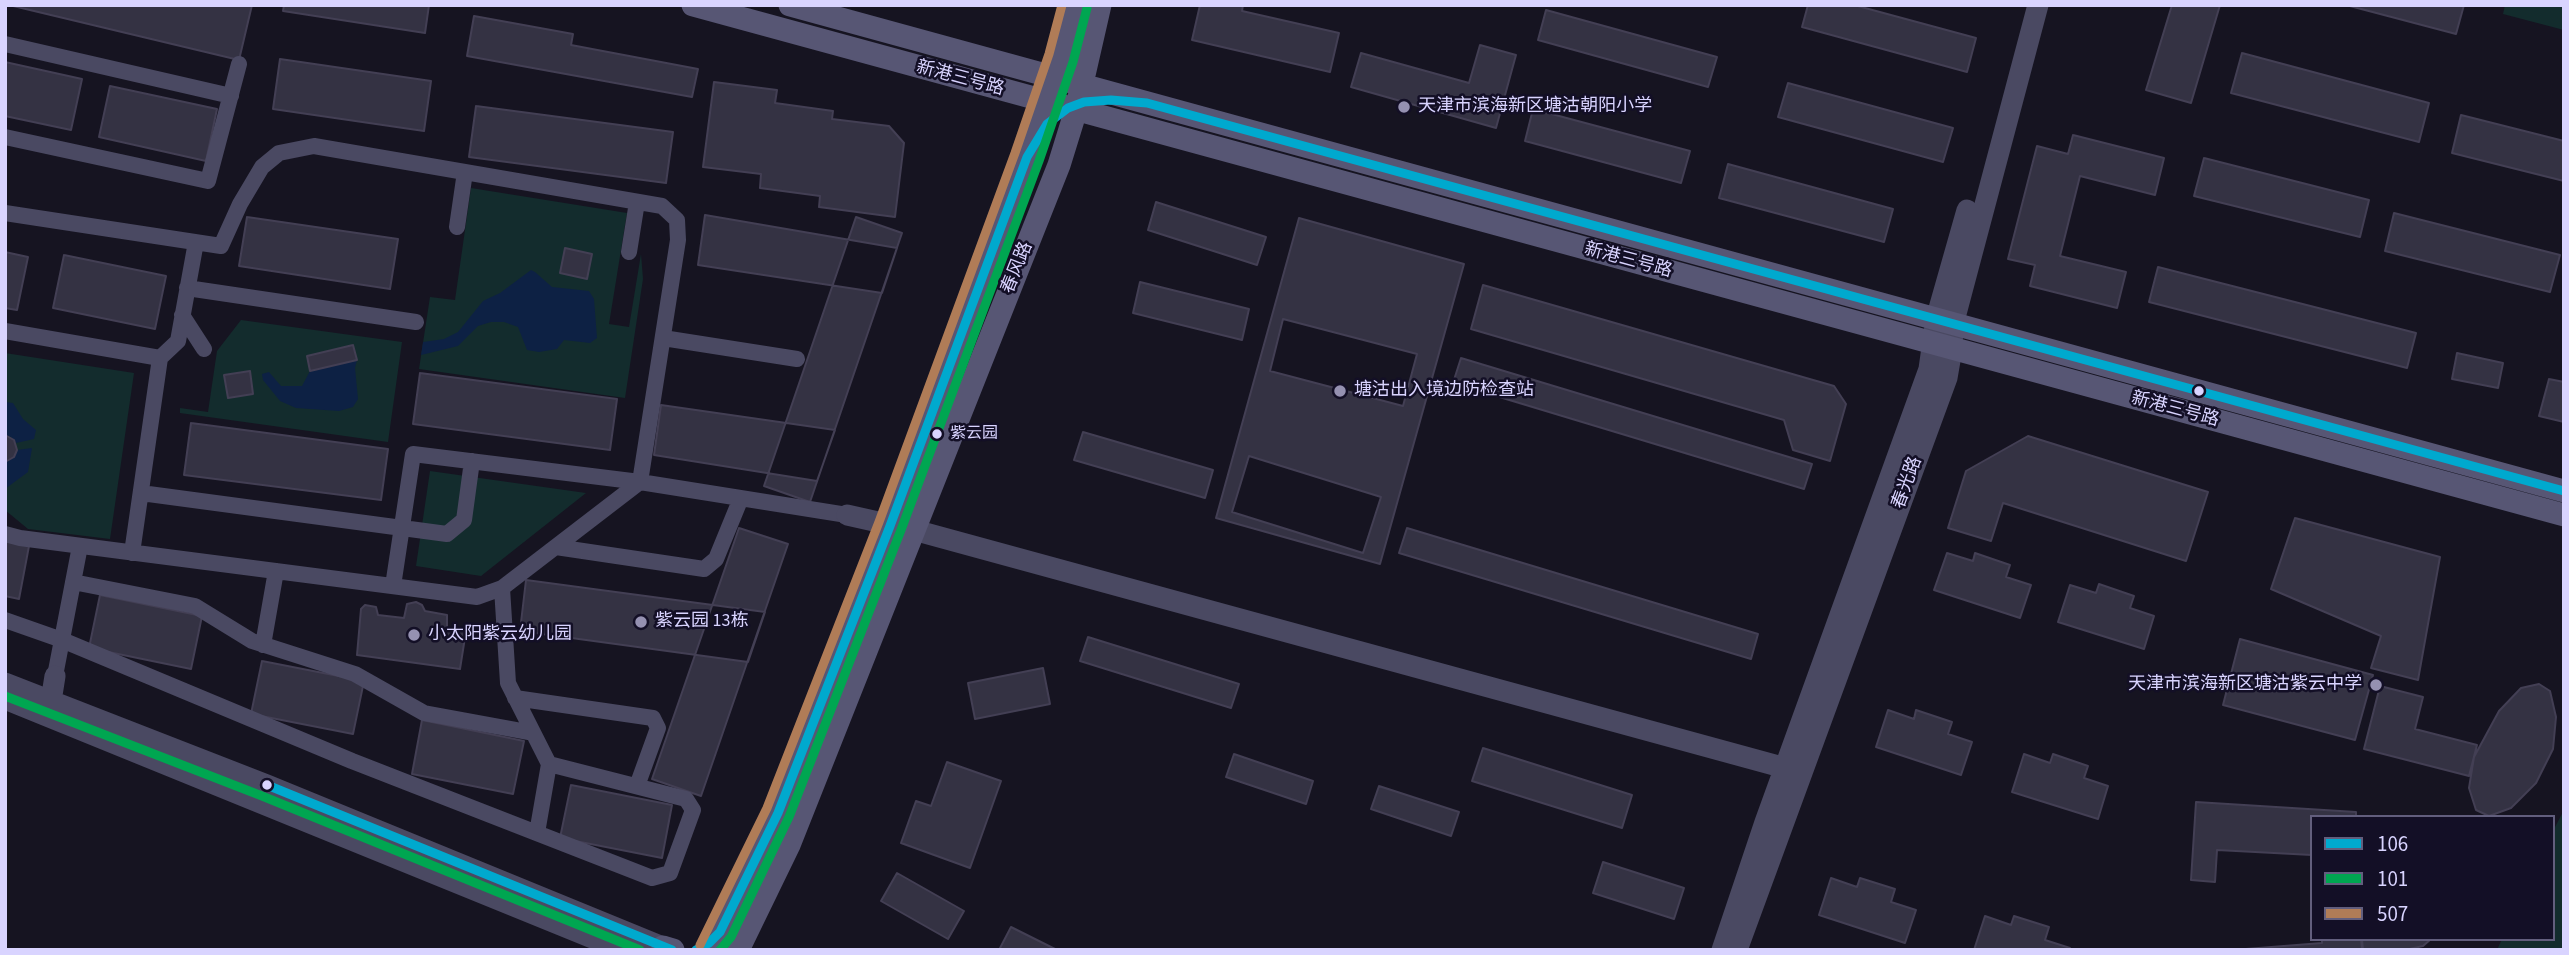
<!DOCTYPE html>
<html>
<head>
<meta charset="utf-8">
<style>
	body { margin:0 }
	#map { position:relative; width:2569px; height:955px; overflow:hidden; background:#161421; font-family:"Source Sans 3",sans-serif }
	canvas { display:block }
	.frame { position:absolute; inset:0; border:7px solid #d9d4ff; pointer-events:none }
	.legend { position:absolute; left:2310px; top:815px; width:245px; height:126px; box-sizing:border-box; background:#130f26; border:2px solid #625e7d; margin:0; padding:9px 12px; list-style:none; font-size:21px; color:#d9d4ff }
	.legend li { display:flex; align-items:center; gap:14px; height:35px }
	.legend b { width:35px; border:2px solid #625e7d }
</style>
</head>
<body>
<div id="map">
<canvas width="2569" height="955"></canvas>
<div class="frame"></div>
<ul class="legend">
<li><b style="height:9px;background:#00a9ce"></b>106</li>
<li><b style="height:9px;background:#00a651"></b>101</li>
<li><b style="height:9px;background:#b07c57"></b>507</li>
</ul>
</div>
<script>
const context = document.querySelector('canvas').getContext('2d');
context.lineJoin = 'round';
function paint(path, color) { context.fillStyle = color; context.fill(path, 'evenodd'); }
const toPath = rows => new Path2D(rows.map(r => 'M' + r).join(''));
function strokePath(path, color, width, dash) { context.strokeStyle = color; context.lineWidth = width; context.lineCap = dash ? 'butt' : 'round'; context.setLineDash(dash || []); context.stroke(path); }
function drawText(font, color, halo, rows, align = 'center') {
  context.font = font + ' "Source Sans 3","Noto Sans SC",sans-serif'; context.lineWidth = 5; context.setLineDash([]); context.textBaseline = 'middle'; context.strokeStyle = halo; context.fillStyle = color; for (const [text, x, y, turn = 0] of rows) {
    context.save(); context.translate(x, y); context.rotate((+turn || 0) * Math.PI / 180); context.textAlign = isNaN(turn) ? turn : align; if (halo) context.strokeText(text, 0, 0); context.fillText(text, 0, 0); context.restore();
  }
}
const green = toPath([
	[2505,5,2564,5,2564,30,2503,14],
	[471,188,627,213,609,324,629,327,641,254,643,279,625,398,419,369,430,297,455,300],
	[241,320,402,342,388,442,180,413,180,408,208,412,217,351],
	[5,353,134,373,110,539,28,529,5,510],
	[430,471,586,493,481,576,416,566],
	[2564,810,2564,950,2497,950,2502,939,2553,939,2553,831]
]);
const water = toPath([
	[531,270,535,272,552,287,589,291,594,299,597,338,590,343,564,340,557,349,539,352,527,350,518,327,504,322,491,322,478,326,458,346,421,355,423,342,444,339,458,332,483,301,500,293],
	[357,360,355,368,358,399,353,407,339,411,296,408,280,401,263,380,262,374,269,372,281,386,302,386,310,371],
	[5,402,13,403,23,419,36,430,34,439,16,443,11,437,5,435],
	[32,448,28,472,5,489,5,462,14,457,17,450]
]);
const building = toPath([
	[9,5,252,5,239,60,9,5],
	[284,5,429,5,425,33,283,11,284,5],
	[1200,5,1243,5,1242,11,1339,33,1330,72,1192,40,1200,5],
	[1808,5,1854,5,1976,38,1967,72,1802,27,1808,5],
	[2172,5,2220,5,2191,103,2146,90,2172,5],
	[2346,5,2464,5,2456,34,2346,5],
	[1546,10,1717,57,1708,87,1538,40,1546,10],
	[474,16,573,34,571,45,698,69,692,97,467,56,474,16],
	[1480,45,1516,55,1496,128,1351,87,1361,53,1469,83,1480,45],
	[2242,53,2429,103,2419,142,2231,93,2242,53],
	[280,59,431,81,424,131,273,109,280,59],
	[5,62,82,79,71,130,5,116,5,62],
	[714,82,777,90,775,103,833,111,832,119,889,126,904,143,895,217,819,207,820,196,760,188,761,174,703,167,714,82],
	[1788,83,1953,128,1943,162,1778,117,1788,83],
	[110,86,217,109,206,161,99,137,110,86],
	[476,106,673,132,666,183,469,157,476,106],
	[1533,109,1690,151,1681,183,1525,141,1533,109],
	[2461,115,2564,141,2564,181,2452,153,2461,115],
	[2073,135,2164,158,2155,195,2080,176,2060,256,2126,272,2117,308,2030,286,2035,265,2008,259,2037,146,2068,154,2073,135],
	[2204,158,2369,200,2360,237,2194,196,2204,158],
	[1728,164,1893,209,1884,242,1719,198,1728,164],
	[1156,202,1266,237,1257,265,1148,230,1156,202],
	[2394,213,2560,255,2550,292,2385,251,2394,213],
	[705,215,897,248,882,293,698,265,705,215],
	[247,217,398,239,390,289,239,266,247,217],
	[856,217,902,233,810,502,764,486,856,217],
	[1299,218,1464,264,1380,564,1216,518,1299,218],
	[565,248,592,254,587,279,560,273,565,248],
	[5,252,28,257,17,310,5,308,5,252],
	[64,255,166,276,155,329,53,308,64,255],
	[2158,267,2416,333,2407,368,2149,302,2158,267],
	[1140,282,1249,309,1242,340,1133,313,1140,282],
	[1483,285,1834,386,1846,404,1830,461,1793,450,1784,420,1471,329,1483,285],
	[1283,319,1417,354,1403,406,1270,371,1283,319],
	[353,345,357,360,310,371,307,356,353,345],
	[2457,353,2503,363,2498,388,2452,379,2457,353],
	[1461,358,1812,464,1804,489,1453,383,1461,358],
	[250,371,253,394,228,398,224,375,250,371],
	[420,373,617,399,610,450,413,424,420,373],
	[2549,379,2564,382,2564,422,2539,416,2549,379],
	[661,405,835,430,817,481,654,455,661,405],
	[191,423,388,449,381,500,184,475,191,423],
	[1083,432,1213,470,1205,498,1074,460,1083,432],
	[5,435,14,440,17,450,14,457,5,462,5,435],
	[2028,436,2208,492,2186,561,2003,503,1991,541,1948,528,1966,471,2028,436],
	[1249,456,1381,497,1363,553,1232,512,1249,456],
	[2295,518,2440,557,2418,680,2371,668,2381,636,2271,589,2295,518],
	[739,528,788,544,701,796,652,779,739,528],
	[1407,528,1758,634,1751,659,1399,553,1407,528],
	[5,541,29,546,19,599,5,596,5,541],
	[1947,553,1973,561,1975,553,2010,565,2006,577,2031,585,2020,618,1934,590,1947,553],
	[526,580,765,612,748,662,520,631,526,580],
	[2099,584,2134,596,2130,608,2154,616,2144,649,2058,622,2070,585,2096,593,2099,584],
	[100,595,202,616,191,669,89,648,100,595],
	[416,602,422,605,425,611,447,615,447,628,466,631,460,669,357,655,361,609,365,605,376,607,378,615,404,618,407,604,416,602],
	[1088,637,1239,684,1231,708,1080,661,1088,637],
	[2240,639,2373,675,2355,740,2223,705,2240,639],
	[262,661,364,681,353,734,251,714,262,661],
	[1043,668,1050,704,975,719,968,683,1043,668],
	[2539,684,2550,691,2556,717,2553,749,2536,783,2511,808,2489,816,2476,810,2469,788,2474,757,2499,711,2521,688,2539,684],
	[2380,686,2423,697,2415,729,2477,745,2469,776,2364,749,2380,686],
	[1888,710,1914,719,1916,710,1952,722,1948,734,1972,742,1961,775,1876,747,1888,710],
	[422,720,524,741,513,794,412,774,422,720],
	[1483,748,1632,795,1622,828,1472,781,1483,748],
	[1234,754,1313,781,1306,804,1226,777,1234,754],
	[2024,754,2050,763,2053,754,2088,766,2084,778,2108,786,2098,819,2012,792,2024,754],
	[947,762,1001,781,970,868,901,843,916,801,931,806,947,762],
	[571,785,672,805,662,858,560,838,571,785],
	[1379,786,1459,812,1451,836,1371,809,1379,786],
	[2196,802,2356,812,2356,817,2312,817,2312,855,2217,850,2215,882,2191,880,2196,802],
	[1603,862,1684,888,1674,919,1593,893,1603,862],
	[897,873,964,911,948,939,881,901,897,873],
	[1831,878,1857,887,1860,878,1895,889,1891,902,1916,910,1905,943,1819,915,1831,878],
	[1985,916,2011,925,2014,916,2049,927,2045,940,2070,948,2069,950,1974,950,1985,916],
	[1011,927,1057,950,999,950,1011,927],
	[2322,939,2361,939,2362,950,2233,950,2322,943,2322,939],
	[2362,939,2431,939,2423,946,2405,950,2363,950,2362,939]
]);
const minor = toPath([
	[5,44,231,96],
	[5,137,208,181,239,64],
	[5,213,221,246,240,204,262,167,279,153,314,146,662,206,677,220,678,240,640,482,413,454,393,586],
	[457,227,465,172],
	[629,252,637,202],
	[187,288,416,322],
	[182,315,204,349],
	[5,331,160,358,178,341,196,242],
	[663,338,797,359],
	[141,493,447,534,464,520,472,461],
	[5,534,20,538,477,597,502,588,640,482,847,515],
	[556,547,704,569,716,559,741,498],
	[132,553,160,358],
	[73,582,195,606,252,641,355,674,424,713,533,733],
	[5,620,62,640,352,761,652,878,670,873,693,810,686,799,549,764,508,683,502,588],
	[263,645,276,571],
	[55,676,80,546],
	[515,698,653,718,658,728,637,786],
	[537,833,549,764]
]);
const tertiary = toPath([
	[847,515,914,530,1800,772],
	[5,683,267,785,670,950],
	[5,699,622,950],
	[49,714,55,676],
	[1722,950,1765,822,1929,369,1936,319,1967,210],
	[1737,950,1947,378,1952,349,1953,325,2038,5]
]);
const secondary = toPath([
	[693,5,2564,515],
	[790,5,2564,491],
	[663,947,673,950],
	[711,950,778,813,890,526,1027,157,1061,58,1075,5],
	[738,950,789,845,1059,165,1076,110,1100,5]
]);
const bus1 = toPath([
	[267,785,672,950],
	[696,950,709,943,720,932,778,813,890,526,1027,157,1047,124,1068,108,1084,102,1111,100,1147,103,2564,491]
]);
const bus2 = toPath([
	[5,696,262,796,640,950],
	[720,950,731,937,789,817,901,530,1039,161,1073,62,1087,8]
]);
const bus3 = toPath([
	[700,945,767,808,879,522,1015,153,1049,54,1062,5]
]);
const markers = [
	[1404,107,7,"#9591b1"],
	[1340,391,7,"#9591b1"],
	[2199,391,6,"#d9d4ff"],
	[937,434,6,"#d9d4ff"],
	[641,622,7,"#9591b1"],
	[414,635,7,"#9591b1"],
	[2376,685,7,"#9591b1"],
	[267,785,6,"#d9d4ff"]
];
const busNames = [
	["紫云园",950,434]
];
const streetNames = [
	["新港三号路",960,79,15],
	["新港三号路",1628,261,15],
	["春风路",1018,268,-68],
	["新港三号路",2175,410,15],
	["春光路",1908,483,-70]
];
const poiNames = [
	["天津市滨海新区塘沽朝阳小学",1418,107],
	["塘沽出入境边防检查站",1354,391],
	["紫云园 13栋",655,622],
	["小太阳紫云幼儿园",428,635],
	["天津市滨海新区塘沽紫云中学",2362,685,"right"]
];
paint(green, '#132c2d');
paint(water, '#0d2144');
paint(building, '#343243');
strokePath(building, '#433f54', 2);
strokePath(minor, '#4a4962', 16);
strokePath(tertiary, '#4a4962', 21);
strokePath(secondary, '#575674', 23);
strokePath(bus1, '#00a9ce', 9);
strokePath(bus2, '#00a651', 9);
strokePath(bus3, '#b07c57', 9);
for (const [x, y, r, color] of markers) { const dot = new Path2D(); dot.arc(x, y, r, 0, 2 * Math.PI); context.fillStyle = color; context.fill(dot); strokePath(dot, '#130f26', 2.5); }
drawText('16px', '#d9d4ff', '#130f26', busNames, 'left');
drawText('18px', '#d9d4ff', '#130f26', streetNames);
drawText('18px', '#d9d4ff', '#130f26', poiNames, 'left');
</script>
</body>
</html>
